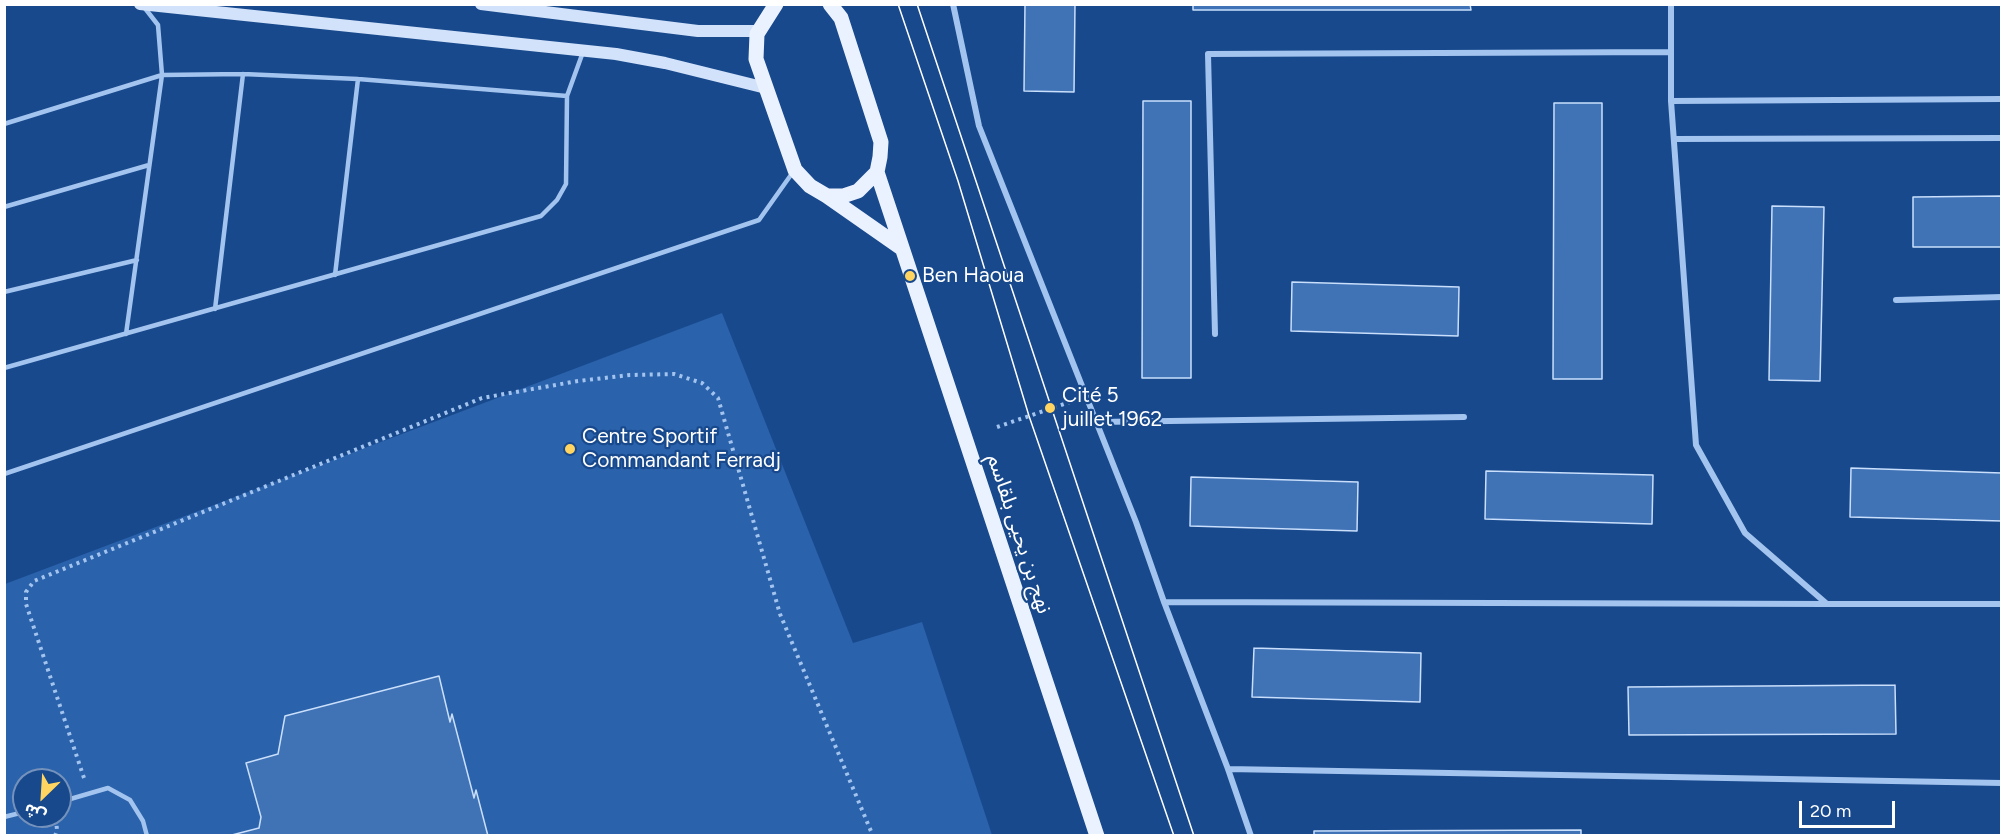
<!DOCTYPE html>
<html>
<head>
<meta charset="utf-8">
<style>
	body { margin:0 }
	#map { position:relative; width:2006px; height:840px; overflow:hidden; background:#18498d; font-family:Figtree,"Noto Sans Arabic",sans-serif }
	canvas { display:block }
	.frame { position:absolute; inset:0; border:6px solid #fff; pointer-events:none }
	.north { position:absolute; left:12px; top:768px; width:60px; height:60px; box-sizing:border-box; background:#18498d; border:2px solid #7492bb; border-radius:50%; rotate:205deg; font-size:16px; font-weight:700; line-height:24px; text-align:center; color:#fff }
	.north::after { content:''; display:block; margin:auto; width:21px; height:27px; background:#ffd461; clip-path:polygon(50% 0,100% 100%,50% 72%,0 100%) }
	.scale { position:absolute; left:1799px; top:801px; width:96px; height:27px; box-sizing:border-box; border:3px solid #fff; border-top:0; padding-left:8px; font-size:18px; line-height:21px; white-space:nowrap; color:#fff; -webkit-text-stroke:4px #18498d; paint-order:stroke }
</style>
</head>
<body>
<div id="map">
<canvas width="2006" height="840"></canvas>
<div class="frame"></div>
<div class="north">ش</div>
<div class="scale">20 m</div>
</div>
<script>
const context = document.querySelector('canvas').getContext('2d');
context.lineJoin = 'round';
function paint(path, color) { context.fillStyle = color; context.fill(path, 'evenodd'); }
const toPath = rows => new Path2D(rows.map(r => 'M' + r).join(''));
function strokePath(path, color, width, dash) { context.strokeStyle = color; context.lineWidth = width; context.lineCap = dash ? 'butt' : 'round'; context.setLineDash(dash || []); context.stroke(path); }
function drawText(font, color, halo, rows, align = 'center') {
  context.font = font + ' Figtree,"Noto Sans Arabic",sans-serif'; context.lineWidth = 4.5; context.setLineDash([]); context.textBaseline = 'middle'; context.strokeStyle = halo; context.fillStyle = color; for (const [text, x, y, turn = 0] of rows) {
    context.save(); context.translate(x, y); context.rotate((+turn || 0) * Math.PI / 180); context.textAlign = isNaN(turn) ? turn : align; if (halo) context.strokeText(text, 0, 0); context.fillText(text, 0, 0); context.restore();
  }
}
const green = toPath([
	[722,313,853,643,922,622,992,835,5,836,5,584],
	[24,780,60,780,60,816,24,816]
]);
const building = toPath([
	[1025,4,1075,4,1074,92,1024,91,1025,4],
	[1193,4,1470,4,1471,10,1193,10,1193,4],
	[1143,101,1191,101,1191,378,1142,378,1143,101],
	[1554,103,1602,103,1602,379,1553,379,1554,103],
	[2002,196,2002,247,1913,247,1913,197,2002,196],
	[1772,206,1824,207,1820,381,1769,380,1772,206],
	[1292,282,1459,287,1458,336,1291,331,1292,282],
	[1851,468,2002,473,2002,521,1850,517,1851,468],
	[1486,471,1653,475,1652,524,1485,519,1486,471],
	[1191,477,1358,482,1357,531,1190,526,1191,477],
	[1254,648,1421,653,1420,702,1252,697,1254,648],
	[439,676,450,722,452,714,474,798,476,790,488,836,228,836,259,828,261,817,246,763,278,754,285,716,439,676],
	[1895,685,1896,734,1629,735,1628,687,1895,685],
	[1581,830,1581,836,1314,836,1314,831,1581,830]
]);
const path = toPath([
	[997,427,1070,402],
	[84,778,26,604,26,592,34,581,482,398,578,381,630,375,674,374,702,383,718,398,780,614,873,836],
	[55,836,57,830,56,820]
]);
const service = toPath([
	[144,7,158,25,162,75,243,74,358,79,567,96,583,52],
	[4,124,162,75,126,334],
	[4,207,149,165],
	[335,275,358,79],
	[4,292,137,260],
	[215,309,243,74],
	[4,368,541,216,557,200,566,184,567,96],
	[4,474,759,220,793,172],
	[60,802,108,788,130,800,143,821,147,836],
	[4,817,24,812]
]);
const minor = toPath([
	[953,4,979,126,1136,522,1164,602,1228,769,1251,836],
	[1671,4,1671,101,1696,445,1745,533,1827,604,2002,604],
	[1671,101,2002,99],
	[1674,139,2002,138],
	[1896,300,2002,297],
	[1215,334,1208,54,1671,52],
	[1096,422,1464,417],
	[1164,602,1826,604],
	[1228,769,2002,783]
]);
const secondary = toPath([
	[140,4,616,54,665,63,766,88],
	[481,4,698,31,759,31]
]);
const primary = toPath([
	[776,4,757,34,756,59,795,170,810,186,827,196,843,196,858,191,877,172,880,157,881,142,841,18,830,4],
	[877,172,1097,836],
	[827,196,900,247]
]);
const tram = toPath([
	[898,4,958,181,1029,416,1174,836],
	[917,4,1194,836]
]);
const markers = [
	[910,276,6,"#ffd461"],
	[1050,408,6,"#ffd461"],
	[570,449,6,"#ffd461"]
];
const poiNames = [
	["Ben Haoua",922,276],
	["Cité 5",1062,396],
	["juillet 1962",1062,420],
	["Centre Sportif",582,437],
	["Commandant Ferradj",582,461]
];
const streetNames = [
	["نهج بن يحيى بلقاسم",1019,534,72]
];
paint(green, '#2a62ab');
paint(building, '#4072b6');
strokePath(building, '#c9dffb', 1.5);
strokePath(path, '#a3c4ef', 4, [3, 4.5]);
strokePath(service, '#a3c4ef', 4.5);
strokePath(minor, '#a3c4ef', 6);
strokePath(secondary, '#d1e2fa', 12);
strokePath(primary, '#ebf2ff', 15);
strokePath(tram, '#fff', 1.5);
for (const [x, y, r, color] of markers) { const dot = new Path2D(); dot.arc(x, y, r, 0, 2 * Math.PI); context.fillStyle = color; context.fill(dot); strokePath(dot, '#18498d', 2); }
drawText('21px', '#fff', '#18498d', poiNames, 'left');
drawText('21px', '#fff', '#18498d', streetNames);
</script>
</body>
</html>
